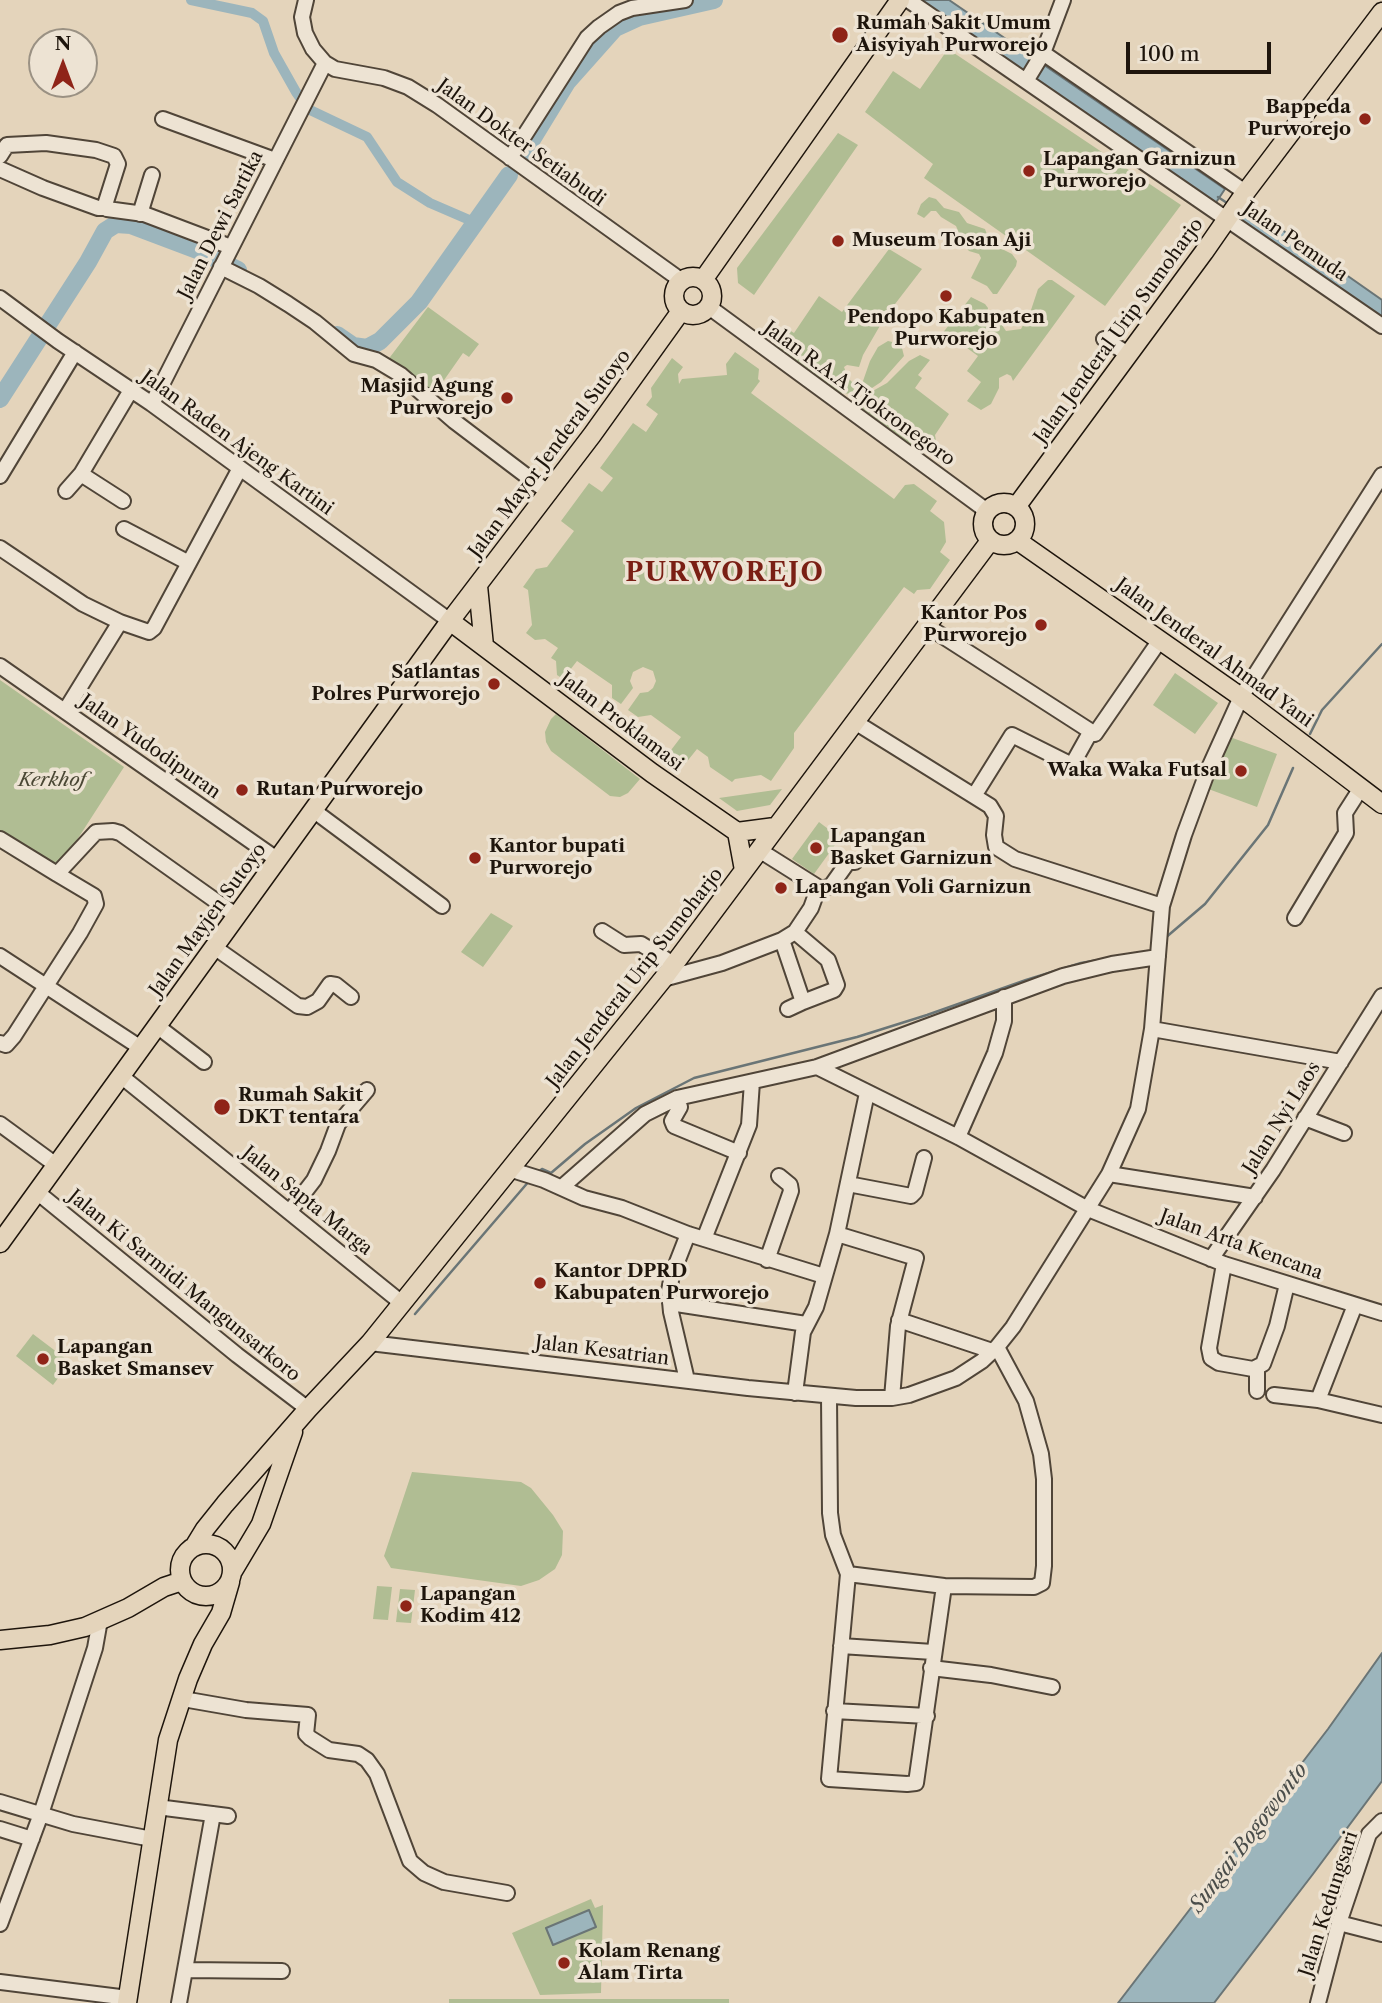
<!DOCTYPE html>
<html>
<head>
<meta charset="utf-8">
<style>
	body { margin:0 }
	#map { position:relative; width:1382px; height:2003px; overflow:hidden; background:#e4d4bb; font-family:"Libre Caslon Text",serif }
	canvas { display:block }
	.north { position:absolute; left:28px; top:28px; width:70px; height:70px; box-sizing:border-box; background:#ede3d3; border:2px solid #9a9183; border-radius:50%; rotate:0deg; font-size:19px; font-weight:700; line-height:28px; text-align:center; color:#1e150c }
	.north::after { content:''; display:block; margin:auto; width:24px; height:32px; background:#8f2418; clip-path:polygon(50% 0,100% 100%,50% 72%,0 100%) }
	.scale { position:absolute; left:1126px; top:42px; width:145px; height:32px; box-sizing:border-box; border:4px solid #1e150c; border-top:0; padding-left:9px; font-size:21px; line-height:24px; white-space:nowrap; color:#1e150c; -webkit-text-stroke:5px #ede3d3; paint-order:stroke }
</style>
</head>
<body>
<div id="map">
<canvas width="1382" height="2003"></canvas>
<div class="north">N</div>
<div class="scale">100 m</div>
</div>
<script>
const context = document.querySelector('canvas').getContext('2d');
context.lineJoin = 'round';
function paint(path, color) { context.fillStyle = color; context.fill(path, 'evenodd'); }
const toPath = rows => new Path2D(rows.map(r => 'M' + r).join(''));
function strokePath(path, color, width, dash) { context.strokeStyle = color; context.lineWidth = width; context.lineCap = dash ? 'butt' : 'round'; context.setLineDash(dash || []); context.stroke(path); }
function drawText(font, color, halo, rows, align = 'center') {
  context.font = font + ' "Libre Caslon Text",serif'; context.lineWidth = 7; context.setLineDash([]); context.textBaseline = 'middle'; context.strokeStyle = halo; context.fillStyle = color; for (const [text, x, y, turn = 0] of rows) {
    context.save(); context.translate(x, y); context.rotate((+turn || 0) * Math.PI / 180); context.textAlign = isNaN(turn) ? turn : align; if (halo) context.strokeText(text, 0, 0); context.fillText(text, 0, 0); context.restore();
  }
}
const green = toPath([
	[948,49,1181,205,1105,306,924,178,933,164,865,112,893,71,920,89],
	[838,133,858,145,754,295,738,283,737,268],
	[929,197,936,199,944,208,959,212,967,223,985,229,990,243,1012,254,1017,261,1016,266,997,294,993,294,987,286,971,278,981,258,979,254,969,251,963,244,956,242,959,233,956,226,941,217,936,211,931,211,924,218,917,214,921,204],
	[889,249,922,269,885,317,863,355,859,367,847,365,844,367,848,378,855,385,853,394,840,393,773,346,786,328,794,333,819,296,842,312],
	[1048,280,1052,280,1075,296,1013,381,1011,376,1007,374,999,378,999,388,991,404,981,410,967,401,981,382,967,371,978,356,956,340,937,348,934,344,971,297,985,304,988,308,986,320,989,323,1002,325,1006,331,1021,329,1031,310,1038,289],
	[428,307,479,344,469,357,463,353,442,383,446,385,434,402,384,365],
	[888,341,901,344,904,356,881,382,872,388,865,389,863,381,870,361,878,347],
	[735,352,759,369,758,379,760,381,751,393,871,482,894,499,905,485,914,484,937,501,930,511,944,522,946,542,940,552,950,560,930,589,917,590,914,594,904,587,794,733,794,748,771,781,761,775,735,779,732,782,710,767,708,757,697,749,685,764,682,762,672,763,665,758,681,737,651,715,638,717,628,710,640,693,648,692,653,688,656,681,653,671,643,667,633,672,630,681,633,688,621,704,612,698,612,685,577,661,563,679,557,675,556,661,551,658,558,648,545,639,535,640,526,633,532,625,528,590,523,587,536,569,547,567,574,531,561,521,589,483,602,492,613,478,600,468,633,423,646,432,658,414,646,405,652,397,651,388,672,358,683,367,678,374,679,384,682,379,727,375,726,364],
	[920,355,930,360,918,375,922,378,915,388,949,414,935,435,936,441,933,446,923,454,855,403,862,397,887,383,909,361],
	[1175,673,1218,703,1195,734,1153,705],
	[0,680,124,767,55,874,0,842],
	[556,714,640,779,628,793,620,797,610,796,551,751,546,742,545,732,551,719],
	[1227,736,1277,754,1257,807,1203,787],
	[782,789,770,805,737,811,719,798],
	[819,822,840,838,814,874,792,859],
	[491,913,513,926,483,967,461,952],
	[33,1334,70,1362,53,1385,16,1356],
	[412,1472,521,1482,531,1488,553,1515,563,1531,562,1555,555,1569,539,1580,521,1586,391,1568,384,1556],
	[377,1586,392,1587,388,1620,373,1619],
	[400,1589,415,1590,411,1623,396,1622],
	[591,1899,595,1908,603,1905,601,1993,540,1995,512,1933],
	[449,1999,729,1999,729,2003,449,2003]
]);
const water = toPath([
	[920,0,949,0,1225,189,1215,204,920,0],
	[1245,204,1382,300,1382,321,1235,218,1245,204],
	[1382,1653,1382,1781,1313,1874,1214,2003,1118,2003,1328,1729,1382,1653],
	[589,1910,596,1927,553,1945,546,1928,589,1910]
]);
const stream = toPath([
	[1218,197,1230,205],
	[1310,734,1322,710,1382,644],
	[1164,939,1205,904,1268,825,1293,768],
	[1127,955,1138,953],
	[537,1173,542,1169,551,1173,585,1144,636,1108,694,1078,857,1037,927,1015,1026,980,1081,963,1104,959],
	[415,1314,530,1180]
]);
const canal = toPath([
	[191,0,252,13,263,21,274,53,296,92,308,109,367,137,397,182,430,203,474,222]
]);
const river = toPath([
	[523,154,567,82,615,28,639,17,714,0],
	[337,335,353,346,367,348,380,341,419,302,509,175],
	[0,399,88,262,105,231,116,224,131,225,200,251,238,270]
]);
const minor = toPath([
	[306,0,302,17,305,33,313,49,325,63,335,69,384,78,408,87,437,105,682,281],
	[908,0,1382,326],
	[1063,0,1043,53,1245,192],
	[1026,81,1043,53],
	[163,119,275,160],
	[0,156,7,145,46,143,96,150,114,156,118,164,105,205,107,209,144,214,231,247],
	[510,158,587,38,599,27,619,13,632,8,685,0],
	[0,169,43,188,98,208,106,208],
	[140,214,152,175],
	[221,267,259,286,288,304,315,322,354,354,376,360,401,375,454,421,549,493],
	[0,298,58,341,152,404,450,621],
	[709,307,987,511],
	[1104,339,1128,354],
	[152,404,325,63],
	[0,476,75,352],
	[66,491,81,474],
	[123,501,81,474,131,390],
	[124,529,189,563],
	[0,548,83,604,120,622,149,632,154,628,240,468],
	[927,626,1095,734,1160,640],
	[0,666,278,860],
	[65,711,120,622],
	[855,722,990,806,996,816,994,835,996,847,1015,859,1162,906],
	[974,796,1012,735,1072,765,1091,731],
	[313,810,442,906],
	[0,839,57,874,96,832,113,831,120,833,237,916],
	[759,850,821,889,831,886,848,862,855,862],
	[1295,918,1346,833,1345,813,1361,788],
	[602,931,624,945,641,944,675,965],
	[795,932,828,960,837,985,834,990,803,1002],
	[782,940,803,1002,788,1009],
	[214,947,298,1006,307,1007,318,1001,330,984,336,985,351,997],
	[0,956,141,1048],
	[663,979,722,963,782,940,795,932,811,908,815,897,813,885],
	[157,1026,204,1062],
	[1152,1029,1341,1062],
	[0,1043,6,1045,14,1036,80,933,96,904,94,896,57,874],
	[817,1067,958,1137,1088,1209,1224,1264,1382,1313],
	[121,1076,403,1304],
	[677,1098,680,1107,672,1121,674,1126,739,1153],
	[1305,1118,1344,1133],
	[0,1124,56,1165],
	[958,1137,995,1053,1004,1021,1004,997],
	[512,1170,544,1180,584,1198,622,1208,688,1234,824,1276],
	[1109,1174,1255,1197],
	[848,1184,911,1196,915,1192,924,1158],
	[562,1187,645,1114,677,1098,817,1067,1063,976,1112,964,1158,957],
	[37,1192,237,1355,308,1409],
	[290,1211,314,1180,328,1151,338,1124,367,1090],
	[837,1234,867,1093],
	[704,1239,749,1125,752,1082],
	[1211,1259,1273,1170,1382,996],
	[767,1260,791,1191,790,1185,779,1176],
	[1224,1264,1209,1348,1211,1358,1219,1363,1253,1369,1263,1364,1277,1326,1287,1284],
	[670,1303,806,1324],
	[899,1320,992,1351],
	[370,1343,748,1388,856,1398,892,1398,909,1395,956,1378,982,1361,997,1347,1013,1327,1109,1174,1138,1109,1152,1029,1162,906,1184,835,1208,770,1241,697,1382,475],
	[1257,1368,1257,1391],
	[687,1380,671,1312,669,1291,672,1275,688,1234],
	[795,1393,803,1332,816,1307,837,1234,916,1258,898,1326,892,1398],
	[1274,1395,1318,1400,1382,1415],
	[829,1397,830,1513,833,1535,848,1574,829,1779,907,1784,916,1783,944,1586],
	[1318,1400,1355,1305],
	[848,1574,944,1586,1034,1587,1042,1583,1044,1566,1044,1479,1041,1454,1026,1401,997,1347],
	[841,1646,933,1652],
	[931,1668,991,1675,1052,1687],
	[183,1699,246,1710,308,1715,306,1734,310,1738,329,1750,358,1754,367,1760,377,1774,410,1861,424,1873,444,1882,507,1893],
	[834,1711,927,1716],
	[0,1802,73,1824,152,1839],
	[157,1807,228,1816],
	[0,1829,32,1839],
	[1339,1923,1382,1934],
	[0,1924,41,1814,95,1648,100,1620],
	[186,1970,282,1971],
	[0,1982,128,1998],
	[179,2003,213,1814],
	[1318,2003,1339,1923,1369,1834,1382,1821]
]);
const major = toPath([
	'674 296a19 19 0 1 1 38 0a19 19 0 1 1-38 0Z',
	[703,280,900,0],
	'983 524a21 21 0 1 1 42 0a21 21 0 1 1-42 0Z',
	[1016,507,1204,252,1245,193,1382,12],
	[1018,541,1241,697,1382,804],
	[478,586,484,646],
	[450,621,652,773,737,832,744,870],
	[737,832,775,827],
	[0,1243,450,621,592,435,681,311],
	'180 1570a26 26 0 1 1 52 0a26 26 0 1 1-52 0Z',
	[194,1547,205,1529,225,1504,308,1409,370,1343,663,979,990,541],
	[233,1571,261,1524,293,1432],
	[0,1640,50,1635,85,1627,128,1608,164,1587,182,1581],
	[127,2003,168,1740,188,1679,203,1644,221,1613,230,1582]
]);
const markers = [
	[840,35,9,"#8f2418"],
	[1365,119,7,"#8f2418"],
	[1029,171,7,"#8f2418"],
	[838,241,7,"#8f2418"],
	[946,296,7,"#8f2418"],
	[507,398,7,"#8f2418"],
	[1041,625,7,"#8f2418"],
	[494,684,7,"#8f2418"],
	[1241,771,7,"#8f2418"],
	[242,790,7,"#8f2418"],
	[816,848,7,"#8f2418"],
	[475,858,7,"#8f2418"],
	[781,888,7,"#8f2418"],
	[222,1107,9,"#8f2418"],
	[540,1283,7,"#8f2418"],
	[43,1359,7,"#8f2418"],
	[406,1606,7,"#8f2418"],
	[564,1963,7,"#8f2418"]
];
const poiNames = [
	["Rumah Sakit Umum",856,24],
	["Aisyiyah Purworejo",856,46],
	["Bappeda",1351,108,"right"],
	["Purworejo",1351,130,"right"],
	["Lapangan Garnizun",1043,160],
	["Purworejo",1043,182],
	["Museum Tosan Aji",852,241],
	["Pendopo Kabupaten",946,318,"center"],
	["Purworejo",946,340,"center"],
	["Masjid Agung",493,387,"right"],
	["Purworejo",493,409,"right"],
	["Kantor Pos",1027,614,"right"],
	["Purworejo",1027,636,"right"],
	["Satlantas",480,673,"right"],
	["Polres Purworejo",480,695,"right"],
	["Waka Waka Futsal",1227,771,"right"],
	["Rutan Purworejo",256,790],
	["Lapangan",830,837],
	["Basket Garnizun",830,859],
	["Kantor bupati",489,847],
	["Purworejo",489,869],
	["Lapangan Voli Garnizun",795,888],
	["Rumah Sakit",238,1096],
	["DKT tentara",238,1118],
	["Kantor DPRD",554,1272],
	["Kabupaten Purworejo",554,1294],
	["Lapangan",57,1348],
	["Basket Smansev",57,1370],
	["Lapangan",420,1595],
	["Kodim 412",420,1617],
	["Kolam Renang",578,1952],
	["Alam Tirta",578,1974]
];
const streetNames = [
	["Jalan Dokter Setiabudi",521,143,36],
	["Jalan Dewi Sartika",221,225,-63],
	["Jalan Pemuda",1295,242,35],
	["Jalan Jenderal Urip Sumoharjo",1119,331,-54],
	["Jalan R.A.A Tjokronegoro",859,394,36],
	["Jalan Raden Ajeng Kartini",237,443,36],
	["Jalan Mayor Jenderal Sutoyo",550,454,-53],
	["Jalan Jenderal Ahmad Yani",1214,653,36],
	["Jalan Proklamasi",621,722,37],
	["Jalan Yudodipuran",150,747,35],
	["Jalan Mayjen Sutoyo",208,920,-54],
	["Jalan Jenderal Urip Sumoharjo",635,978,-52],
	["Jalan Nyi Laos",1282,1118,-58],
	["Jalan Sapta Marga",307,1201,39],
	["Jalan Arta Kencana",1241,1245,20],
	["Jalan Ki Sarmidi Mangunsarkoro",184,1286,39],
	["Jalan Kesatrian",602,1351,7],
	["Jalan Kedungsari",1329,1904,-72]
];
const parkNames = [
	["Kerkhof",52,781]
];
const waterNames = [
	["Sungai Bogowonto",1249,1838,-53]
];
const districtNames = [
	["PURWOREJO",725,573]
];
paint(green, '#b0bd93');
paint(water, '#9cb5bc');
strokePath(water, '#6a7576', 2);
strokePath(stream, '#6a7576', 2.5);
strokePath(canal, '#9cb5bc', 10);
strokePath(river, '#9cb5bc', 18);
strokePath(minor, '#504538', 18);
strokePath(major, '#1e150c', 21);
strokePath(minor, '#ede3d3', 14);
strokePath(major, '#e4d4bb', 18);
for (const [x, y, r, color] of markers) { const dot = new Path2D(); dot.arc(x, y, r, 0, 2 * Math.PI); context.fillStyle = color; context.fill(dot); strokePath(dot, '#ede3d3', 2.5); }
drawText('bold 19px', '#1e150c', '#ede3d3', poiNames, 'left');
drawText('19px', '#1e150c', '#ede3d3', streetNames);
drawText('italic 19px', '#4a4734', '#ede3d3', parkNames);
drawText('italic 21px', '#4a4d4a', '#ede3d3', waterNames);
context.letterSpacing = '2px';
drawText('bold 26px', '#7a1f14', '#ede3d3', districtNames);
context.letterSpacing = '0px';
</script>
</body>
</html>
